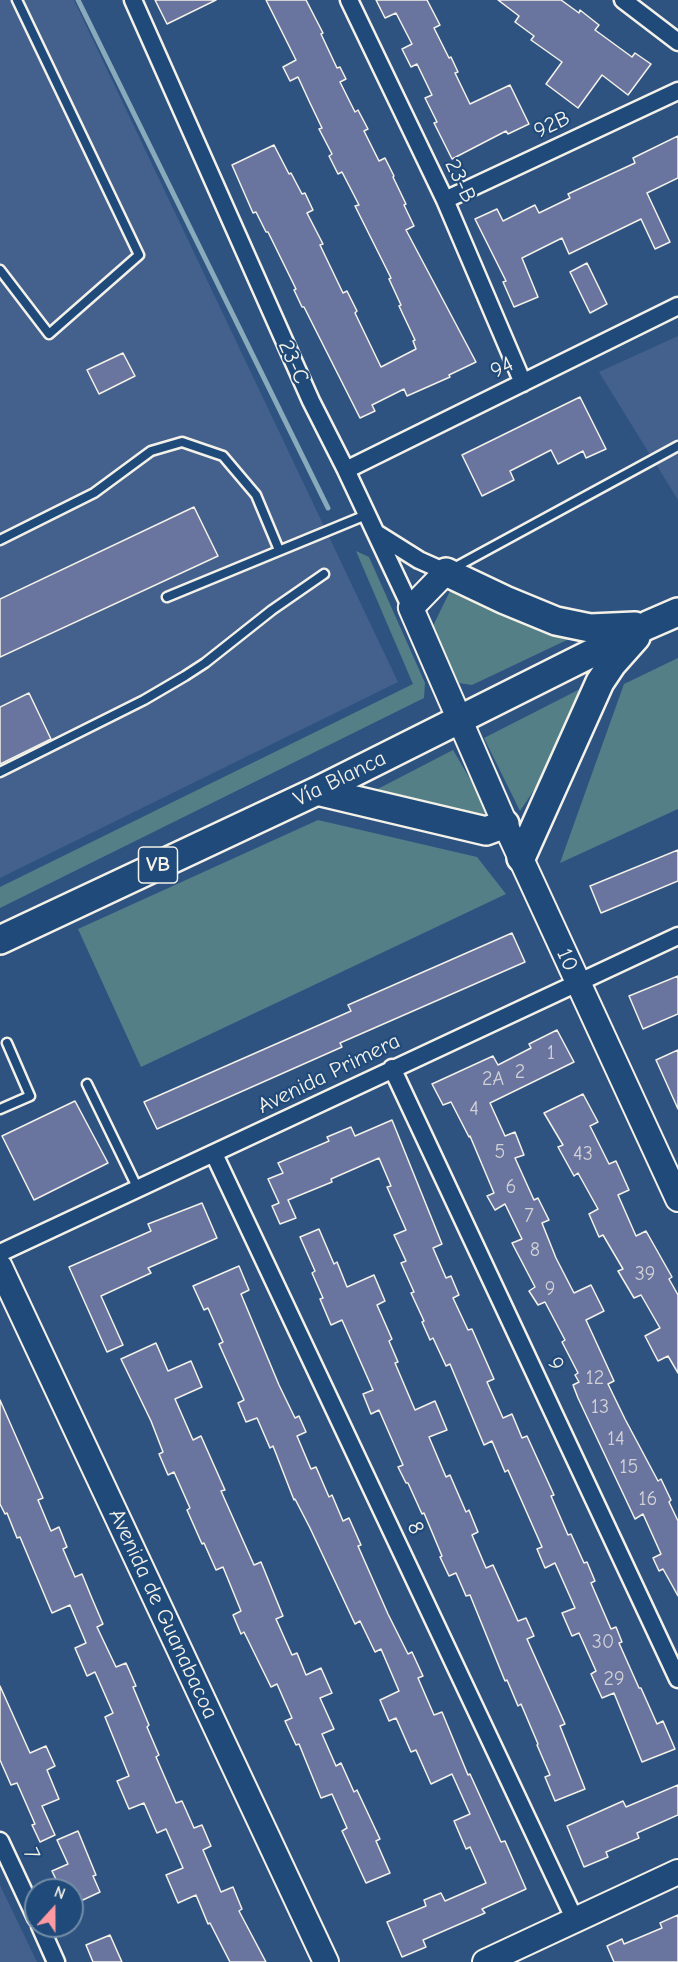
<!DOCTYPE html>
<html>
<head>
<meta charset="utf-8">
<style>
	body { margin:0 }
	#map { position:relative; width:678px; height:1962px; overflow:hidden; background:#2e5381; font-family:"Comic Neue",sans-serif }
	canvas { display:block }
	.north { position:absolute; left:24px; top:1878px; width:60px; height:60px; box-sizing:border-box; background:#1f4a7a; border:2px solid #748da6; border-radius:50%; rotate:21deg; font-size:16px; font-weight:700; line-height:24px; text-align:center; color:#f4f1e8 }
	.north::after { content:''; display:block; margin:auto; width:21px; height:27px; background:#ff9aa2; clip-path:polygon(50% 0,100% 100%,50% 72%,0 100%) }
</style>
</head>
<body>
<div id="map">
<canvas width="678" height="1962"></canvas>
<div class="north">N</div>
</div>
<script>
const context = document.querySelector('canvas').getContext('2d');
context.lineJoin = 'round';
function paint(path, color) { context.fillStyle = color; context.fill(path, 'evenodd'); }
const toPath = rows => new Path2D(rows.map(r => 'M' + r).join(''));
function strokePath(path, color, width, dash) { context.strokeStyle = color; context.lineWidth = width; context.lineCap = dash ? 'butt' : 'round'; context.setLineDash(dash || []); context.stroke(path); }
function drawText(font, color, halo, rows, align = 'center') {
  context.font = font + ' "Comic Neue",sans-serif'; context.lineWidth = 4.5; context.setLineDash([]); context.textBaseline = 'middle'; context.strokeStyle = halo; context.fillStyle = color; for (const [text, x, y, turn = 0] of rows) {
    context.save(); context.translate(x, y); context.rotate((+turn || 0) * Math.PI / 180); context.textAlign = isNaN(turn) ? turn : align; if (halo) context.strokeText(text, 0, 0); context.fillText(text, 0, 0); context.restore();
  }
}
const built = toPath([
	[0,0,74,0,398,682,0,878],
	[678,336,678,500,599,372],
	[0,1885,37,1962,0,1962]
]);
const green = toPath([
	[356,551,369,557,425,683,424,698,0,908,0,887,413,684],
	[451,589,492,608,569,639,472,685,459,683,433,626],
	[678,658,678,809,560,863,624,684],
	[582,688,559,743,536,787,520,811,484,738],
	[453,750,484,803,487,816,484,821,366,795],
	[318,820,477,857,506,894,141,1067,78,929]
]);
const stream = toPath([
	[78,0,328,508]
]);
const building = toPath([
	[155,0,216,0,167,24,155,0],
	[266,0,306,0,323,33,321,34,337,68,340,67,346,79,340,82,355,112,358,110,368,129,364,131,379,161,385,158,394,176,393,177,406,204,404,205,414,226,406,230,476,362,449,375,450,377,407,396,404,389,372,405,375,411,360,418,304,307,302,307,294,290,296,289,268,232,266,232,256,212,253,213,232,165,274,145,289,174,291,173,302,194,305,193,313,210,307,213,323,244,320,245,343,293,347,291,357,311,355,313,381,367,416,349,413,341,415,340,399,306,401,305,389,279,391,278,355,206,359,205,342,172,338,174,329,156,332,154,319,129,322,128,310,103,298,77,290,81,283,67,296,60,266,0],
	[376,0,427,0,440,25,434,28,449,58,451,57,458,72,455,73,470,104,510,85,529,124,508,134,506,131,452,159,434,123,437,122,425,98,432,95,417,64,411,67,402,49,412,44,396,13,385,18,376,0],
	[498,0,561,0,579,13,580,10,599,25,595,30,632,57,635,53,651,64,628,95,602,75,578,108,546,84,562,62,531,40,534,36,515,22,519,16,498,0],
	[678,136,678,178,647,193,670,242,655,249,641,219,569,254,562,238,522,258,538,297,514,307,503,282,506,281,475,219,497,209,503,221,535,205,539,213,570,198,568,194,635,163,633,158,678,136],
	[587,263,607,304,590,313,570,272,587,263],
	[123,353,135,376,99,394,87,370,123,353],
	[580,397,606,449,586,458,583,451,558,464,551,450,510,471,514,480,482,496,462,455,580,397],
	[194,507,218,556,0,657,0,599,194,507],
	[29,693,51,739,0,764,0,707,29,693],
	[678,850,678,881,601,913,590,886,678,850],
	[512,933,525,962,340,1043,342,1047,157,1129,144,1102,351,1011,348,1005,512,933],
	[678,976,678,1014,643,1029,629,996,678,976],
	[557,1030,574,1062,490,1103,505,1136,515,1132,524,1155,515,1158,534,1200,538,1198,549,1220,542,1223,556,1258,574,1293,591,1285,604,1311,586,1320,614,1381,608,1384,625,1419,658,1481,661,1479,671,1500,669,1502,678,1521,678,1596,663,1569,659,1571,653,1558,661,1554,643,1514,635,1519,578,1398,573,1385,579,1382,575,1375,578,1373,562,1342,565,1340,545,1302,538,1305,529,1291,535,1287,512,1243,522,1239,505,1204,495,1210,487,1196,494,1193,470,1136,469,1137,451,1102,443,1105,432,1084,493,1056,498,1065,531,1048,529,1044,557,1030],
	[678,1050,678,1109,656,1060,678,1050],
	[583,1094,598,1122,590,1126,609,1164,616,1161,629,1190,618,1195,636,1236,646,1231,672,1277,669,1279,678,1295,678,1373,668,1356,658,1361,645,1336,660,1328,641,1295,634,1298,618,1271,623,1269,603,1235,599,1237,589,1214,598,1209,578,1173,574,1176,558,1147,563,1145,544,1113,583,1094],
	[75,1101,108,1163,34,1200,2,1136,75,1101],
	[392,1120,442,1244,433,1248,446,1278,451,1276,459,1295,453,1298,468,1330,472,1329,494,1379,487,1382,503,1418,512,1414,522,1438,527,1436,554,1495,551,1496,568,1535,571,1534,584,1563,587,1562,595,1581,591,1583,611,1629,616,1627,622,1642,619,1643,639,1688,641,1688,657,1724,663,1721,675,1749,642,1762,614,1693,602,1698,591,1674,596,1671,579,1633,572,1636,562,1613,575,1608,555,1563,545,1568,537,1549,542,1547,508,1470,505,1472,492,1441,484,1445,450,1364,446,1366,433,1338,430,1340,422,1322,424,1321,411,1293,414,1292,401,1263,406,1261,394,1235,406,1230,387,1187,391,1186,379,1158,331,1179,332,1182,288,1200,296,1218,280,1224,272,1206,279,1203,268,1179,283,1173,278,1163,329,1141,327,1137,351,1127,355,1136,392,1120],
	[202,1203,217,1238,148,1268,151,1273,101,1296,123,1345,107,1352,69,1267,151,1231,148,1224,202,1203],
	[319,1229,334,1264,337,1262,347,1287,374,1275,385,1301,377,1305,392,1339,389,1341,398,1362,395,1363,415,1410,435,1401,447,1430,429,1437,446,1477,450,1475,466,1512,469,1510,478,1532,472,1535,486,1568,493,1565,518,1621,526,1618,534,1636,527,1639,565,1724,560,1726,585,1789,555,1801,545,1777,550,1775,537,1745,538,1744,521,1704,518,1706,507,1680,505,1681,470,1595,466,1596,456,1573,449,1576,440,1557,442,1556,424,1513,422,1514,408,1483,406,1483,398,1467,403,1465,379,1410,371,1414,363,1394,373,1390,342,1320,331,1325,320,1299,323,1298,312,1273,315,1271,300,1237,319,1229],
	[239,1266,249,1290,241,1294,279,1385,295,1418,299,1416,306,1432,297,1436,311,1469,316,1467,329,1497,332,1495,343,1521,349,1518,361,1545,358,1546,388,1614,408,1654,412,1652,423,1676,418,1678,434,1715,442,1712,468,1775,470,1774,501,1842,505,1841,526,1889,482,1909,485,1913,423,1940,426,1947,402,1957,387,1922,426,1906,424,1900,441,1893,445,1901,486,1883,470,1847,466,1849,454,1821,470,1814,452,1774,431,1784,416,1750,411,1752,396,1718,389,1721,380,1700,399,1691,381,1649,375,1652,360,1621,355,1624,310,1528,295,1499,294,1500,273,1446,270,1448,257,1418,246,1422,238,1403,244,1400,219,1344,223,1342,208,1308,204,1310,193,1286,239,1266],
	[156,1343,168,1371,191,1361,202,1387,175,1399,193,1440,201,1436,225,1490,221,1491,254,1565,261,1562,283,1616,276,1619,292,1655,297,1653,306,1675,321,1668,332,1693,320,1698,334,1729,322,1734,336,1766,341,1763,354,1792,357,1790,380,1839,376,1841,390,1873,366,1883,342,1831,347,1828,332,1794,321,1798,299,1744,296,1745,285,1721,292,1718,277,1684,271,1687,244,1632,241,1634,233,1615,241,1611,223,1567,216,1570,204,1543,202,1544,187,1510,190,1508,174,1472,168,1475,159,1454,163,1452,151,1421,121,1359,156,1343],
	[0,1400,43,1498,38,1500,51,1531,59,1527,67,1547,63,1549,75,1577,82,1574,91,1596,103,1624,97,1627,116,1667,126,1663,136,1686,133,1687,149,1725,147,1727,159,1755,156,1757,176,1803,182,1801,194,1828,202,1825,211,1846,203,1850,221,1892,233,1887,242,1909,239,1911,266,1962,230,1962,210,1923,208,1924,196,1895,178,1903,166,1875,183,1868,166,1829,157,1833,144,1803,129,1809,117,1781,129,1776,105,1717,113,1713,95,1672,87,1676,75,1648,86,1643,70,1605,52,1613,20,1537,17,1538,7,1513,5,1514,0,1504,0,1400],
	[0,1686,30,1753,46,1746,55,1766,47,1770,59,1799,42,1806,55,1835,40,1842,32,1825,35,1824,17,1783,11,1785,0,1760,0,1686],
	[678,1785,678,1815,637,1833,639,1838,606,1852,608,1857,584,1867,567,1826,623,1801,626,1807,678,1785],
	[78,1831,96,1875,93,1876,100,1892,72,1905,72,1890,61,1890,52,1871,68,1864,57,1840,78,1831],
	[678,1915,678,1962,614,1962,607,1946,622,1939,624,1944,662,1928,660,1923,678,1915],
	[110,1935,122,1962,93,1962,86,1945,110,1935]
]);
const lane = toPath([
	[0,270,49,334,139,255,17,0],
	[0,540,94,493,151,451,182,442,223,456,256,495,279,550],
	[452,569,678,446],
	[167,597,366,515],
	[0,772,144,700,185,676,205,663,272,610,324,574],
	[87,1084,138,1189],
	[0,1109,30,1096,7,1043]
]);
const street = toPath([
	[133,0,311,401,346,470,411,608],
	[349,0,445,200,523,383],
	[623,0,678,42],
	[445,200,678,91],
	[346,470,678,306],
	[376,533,419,560,446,572],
	[392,1068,678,1679],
	[214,1154,575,1920],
	[0,1253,678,936],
	[0,1841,36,1918],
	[40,1926,56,1962]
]);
const secondary = toPath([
	[446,572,411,608,505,824,678,1199],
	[0,1267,326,1962],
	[485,1962,678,1872]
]);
const primary = toPath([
	[446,572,505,600,556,621,590,628,635,626],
	[317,791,486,831,505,824],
	[521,858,600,682,612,664,636,637],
	[0,940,317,791,648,625,678,612]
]);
const numberNames = [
	["1",551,1053],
	["2",520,1072],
	["2A",493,1079],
	["4",474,1109],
	["5",500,1152],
	["43",583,1154],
	["6",511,1187],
	["7",529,1216],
	["8",535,1250],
	["39",645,1274],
	["9",550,1289],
	["12",595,1378],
	["13",600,1407],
	["14",616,1439],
	["15",629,1467],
	["16",648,1499],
	["30",603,1642],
	["29",614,1679]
];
const shields = [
	[158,865,39]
];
const shieldNames = [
	["VB",158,865]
];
const streetNames = [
	["92B",552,125,-25],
	["23-B",460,181,65],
	["23-C",293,362,66],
	["94",502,368,-26],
	["Vía Blanca",340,779,-26],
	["10",567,960,66],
	["Avenida Primera",329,1074,-26],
	["9",555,1364,65],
	["8",415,1528,65],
	["Avenida de Guanabacoa",163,1614,65],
	["7",31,1854,65]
];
paint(built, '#44608c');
paint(green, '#547f87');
strokePath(stream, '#89aaba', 5);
paint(building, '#6a759f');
strokePath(building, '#f4f1e8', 1.5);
strokePath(lane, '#f4f1e8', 13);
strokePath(street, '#f4f1e8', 21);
strokePath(secondary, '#f4f1e8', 28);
strokePath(primary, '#f4f1e8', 32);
strokePath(lane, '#1f4a7a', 8);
strokePath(street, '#1f4a7a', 16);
strokePath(secondary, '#1f4a7a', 24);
strokePath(primary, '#1f4a7a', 27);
drawText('20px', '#d2d2d6', null, numberNames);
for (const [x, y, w] of shields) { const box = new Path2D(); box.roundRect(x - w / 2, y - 18, w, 36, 4.5); context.fillStyle = '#1f4a7a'; context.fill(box); strokePath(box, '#f4f1e8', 1.5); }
drawText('bold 21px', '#f4f1e8', null, shieldNames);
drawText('22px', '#f4f1e8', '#1f4a7a', streetNames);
</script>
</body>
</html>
